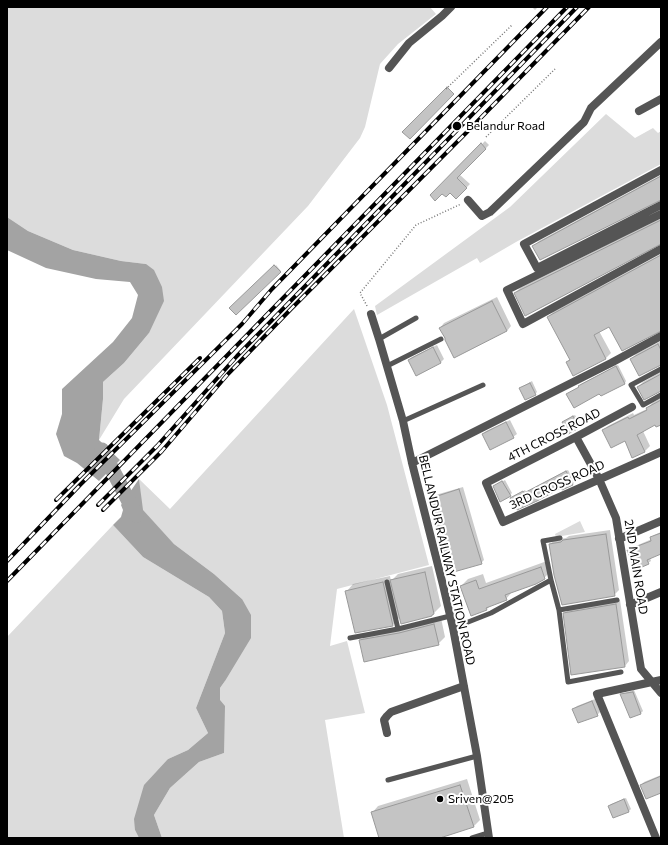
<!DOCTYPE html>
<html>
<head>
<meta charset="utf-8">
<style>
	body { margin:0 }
	#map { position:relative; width:668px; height:845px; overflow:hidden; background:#fff; font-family:Commissioner,sans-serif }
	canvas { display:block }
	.frame { position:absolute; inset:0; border:8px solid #000; pointer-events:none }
</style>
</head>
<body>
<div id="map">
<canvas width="668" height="845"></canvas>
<div class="frame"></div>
</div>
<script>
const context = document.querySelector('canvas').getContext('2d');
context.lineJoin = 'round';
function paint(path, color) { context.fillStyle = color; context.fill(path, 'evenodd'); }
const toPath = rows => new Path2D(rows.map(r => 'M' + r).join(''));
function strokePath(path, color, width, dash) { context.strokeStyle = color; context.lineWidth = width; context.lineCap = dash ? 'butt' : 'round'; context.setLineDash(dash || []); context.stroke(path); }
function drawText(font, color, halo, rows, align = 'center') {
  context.font = font + ' Commissioner,sans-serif'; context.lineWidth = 4; context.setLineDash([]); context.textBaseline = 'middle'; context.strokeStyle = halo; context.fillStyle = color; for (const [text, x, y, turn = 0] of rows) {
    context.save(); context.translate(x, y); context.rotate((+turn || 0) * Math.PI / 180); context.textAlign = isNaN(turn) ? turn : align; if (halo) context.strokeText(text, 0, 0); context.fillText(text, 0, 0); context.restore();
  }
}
const green = toPath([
	[7,7,430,7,436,14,398,44,380,64,365,127,360,138,308,206,124,399,99,440,103,399,103,382,124,363,149,333,146,264,121,261,73,250,28,231,7,217],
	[606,114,635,138,653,128,658,133,661,131,661,164,516,242,480,263,477,258,377,315,375,306,510,207],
	[354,309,387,405,429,565,337,589,330,646,347,641,365,713,325,720,344,838,162,838,154,815,170,788,199,762,224,753,220,700,220,688,225,681,242,599,214,574,174,544,142,510,139,479,170,509],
	[580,521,585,532,556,537,555,534],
	[113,525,143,557,209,597,222,611,225,633,196,708,208,733,188,750,168,759,135,830,139,838,7,838,7,637]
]);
const water = toPath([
	[7,217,28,231,73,250,121,261,146,264,154,270,162,287,164,301,149,333,124,363,103,382,103,399,99,440,120,460,99,481,77,463,64,456,56,434,62,414,62,389,113,342,132,318,138,295,130,282,96,279,46,268,7,250],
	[139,479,143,510,174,544,214,574,242,599,251,615,251,638,225,681,220,688,220,700,225,706,224,753,199,762,170,788,154,815,162,838,139,838,135,830,134,819,144,785,168,759,188,750,208,733,196,708,225,633,222,611,209,597,143,557,113,525,121,517,123,510,121,505]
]);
const shadow = toPath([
	[532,7,538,7,535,10],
	[485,141,489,145,460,175,470,184,456,198,450,192,442,192,432,195],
	[661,175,661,199,534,246,539,241],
	[661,218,661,243,515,293,520,288],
	[661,254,661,330,610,326,599,331,611,353,606,358,573,375,567,362,570,359,548,317,553,312],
	[276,265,281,271,236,314,230,308],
	[497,297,511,326,507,331,454,357,440,328,444,323],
	[661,341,661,364,631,359,636,354],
	[437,345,444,359,441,362,416,374,409,360,412,357],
	[618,365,626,381,625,383,601,395,600,392,567,394,580,387,581,384],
	[661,372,661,390,638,387,643,382],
	[532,381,537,392,535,394,525,399,520,388],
	[661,398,661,424,655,424,643,431,650,446,645,451,633,456,625,440,603,431,608,426,633,413,634,415,647,409,652,403],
	[575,415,581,425,569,432,563,422],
	[510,420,517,434,513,437,483,435,486,431],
	[568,470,575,482,573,484,562,489,561,487,513,497,525,490,526,492],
	[505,480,512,493,510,495,494,486],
	[463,487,484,560,481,563,429,499,432,496],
	[610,530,619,590,614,595,550,544,555,540,566,538,569,536],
	[661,532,661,553,650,558,651,561,648,563,628,550,631,548,652,539,651,538,654,535],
	[547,561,551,571,544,578,512,592,506,599,491,605,487,609,472,615,461,586,468,579,483,574,486,583],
	[432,566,441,606,432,615,400,617,393,625,347,591,353,584,390,576,391,581,398,574],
	[620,600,629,661,625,666,564,614,569,609],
	[441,618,445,637,438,644,360,641,367,634],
	[634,690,643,711,641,713,631,717,622,695,624,693],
	[595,699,600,712,597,715,574,709,577,706],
	[661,775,661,792,641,785,644,782],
	[467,779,480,820,473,827,436,838,380,838,372,813,378,806],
	[626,798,631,809,629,811,614,817,609,806,611,804]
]);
const river = toPath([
	[102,450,136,515]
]);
const building = toPath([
	[447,87,454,94,410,139,402,132,447,87],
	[481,143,486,149,457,178,467,188,456,199,450,193,446,197,442,194,435,201,430,195,481,143],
	[661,176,661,200,540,260,532,246,661,176],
	[661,220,661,244,525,316,514,293,661,220],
	[661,255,661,331,622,351,609,327,594,335,606,359,573,376,566,362,570,360,547,317,661,255],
	[274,265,281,272,236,315,229,308,274,265],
	[492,301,507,331,454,358,445,340,445,338,439,328,492,301],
	[658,344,661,350,661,365,639,376,630,359,658,344],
	[433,347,441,363,416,376,408,360,433,347],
	[616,366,625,384,601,396,599,394,574,408,566,394,579,387,578,386,616,366],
	[661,374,661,391,644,400,637,387,661,374],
	[530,383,536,395,525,400,519,388,530,383],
	[661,400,661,425,656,427,655,425,637,435,645,452,632,458,625,441,611,448,602,430,628,417,629,419,647,410,646,408,661,400],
	[573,416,579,428,568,434,562,422,573,416],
	[506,422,514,438,490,450,482,434,506,422],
	[566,471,573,485,562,490,561,488,537,501,517,510,510,498,523,491,524,493,566,471],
	[502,481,511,496,500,502,493,486,502,481],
	[459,489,482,564,450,573,428,499,459,489],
	[661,533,661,554,647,560,649,564,635,570,627,550,651,541,650,537,661,533],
	[606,534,615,596,562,605,554,575,549,544,561,542,563,540,606,534],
	[541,567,545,579,536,584,505,595,507,600,486,608,487,610,471,616,460,586,476,580,479,589,541,567],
	[425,572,434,614,432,615,432,616,401,624,390,580,425,572],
	[383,582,393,626,355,633,345,591,383,582],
	[616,604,625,667,571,675,563,613,616,604],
	[434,624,439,645,364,662,359,640,399,633,434,624],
	[633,692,641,714,630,718,620,694,633,692],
	[592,701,598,716,578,723,572,709,592,701],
	[661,776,661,793,646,799,640,785,661,776],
	[460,785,474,827,440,838,379,838,371,812,460,785],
	[624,799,629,812,613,818,608,806,624,799]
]);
const path = toPath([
	[446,89,512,25],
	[486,137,555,69],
	[367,306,360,293,416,225,461,204]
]);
const service = toPath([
	[379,339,416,318],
	[387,366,441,339],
	[661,369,631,385,643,405,661,395],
	[403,421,483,385],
	[551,580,543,541,560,538],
	[387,582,398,629],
	[559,610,617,600],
	[453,628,491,613,551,580,559,610,568,682,621,672],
	[350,638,398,629,450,616],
	[388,780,477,756],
	[472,838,488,833]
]);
const minor = toPath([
	[389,68,409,43,442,16,451,7],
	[639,111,661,99],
	[661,170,524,244,537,268,661,205],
	[468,200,482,216,490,212,584,122,591,108,661,42],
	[661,214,507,290,523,324,661,249],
	[371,314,379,339,403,421,412,463,443,585,453,628,477,756,489,838],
	[632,407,576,437,486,483,503,522,661,452],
	[576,437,599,479,616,518,641,669,661,693],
	[412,463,611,363,661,336],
	[619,539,661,521],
	[630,605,661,592],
	[387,733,384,720,387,716,391,712,464,686],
	[656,838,597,694,661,680]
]);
const rail = toPath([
	[56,500,200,358],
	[98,505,157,446,237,356,577,7],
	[103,510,162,451,228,374,291,309,466,133,589,7],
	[7,561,80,485,242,324,272,289,547,7],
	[7,581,567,7]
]);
const markers = [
	[457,126,5,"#000"],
	[440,799,4,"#000"]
];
const poiNames = [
	["Belandur Road",466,126],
	["Sriven@205",448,799]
];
const streetNames = [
	["4TH CROSS ROAD",554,435,-27],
	["3RD CROSS ROAD",557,485,-24],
	["BELLANDUR RAILWAY STATION ROAD",447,560,77],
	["2ND MAIN ROAD",636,567,81]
];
paint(green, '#dcdcdc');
paint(water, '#a3a3a3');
paint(shadow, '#0003');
strokePath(river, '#a3a3a3', 15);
paint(building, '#c4c4c4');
strokePath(building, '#999', 1);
strokePath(path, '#777', 1.5, [1, 2]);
strokePath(service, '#555', 5);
strokePath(minor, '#555', 8);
strokePath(rail, '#000', 4);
strokePath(rail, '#fff', 2.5, [8]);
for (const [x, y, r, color] of markers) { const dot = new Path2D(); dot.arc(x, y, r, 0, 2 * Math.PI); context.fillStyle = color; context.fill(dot); strokePath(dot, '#fff', 1.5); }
drawText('12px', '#000', '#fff', poiNames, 'left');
drawText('12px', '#000', '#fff', streetNames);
</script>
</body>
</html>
